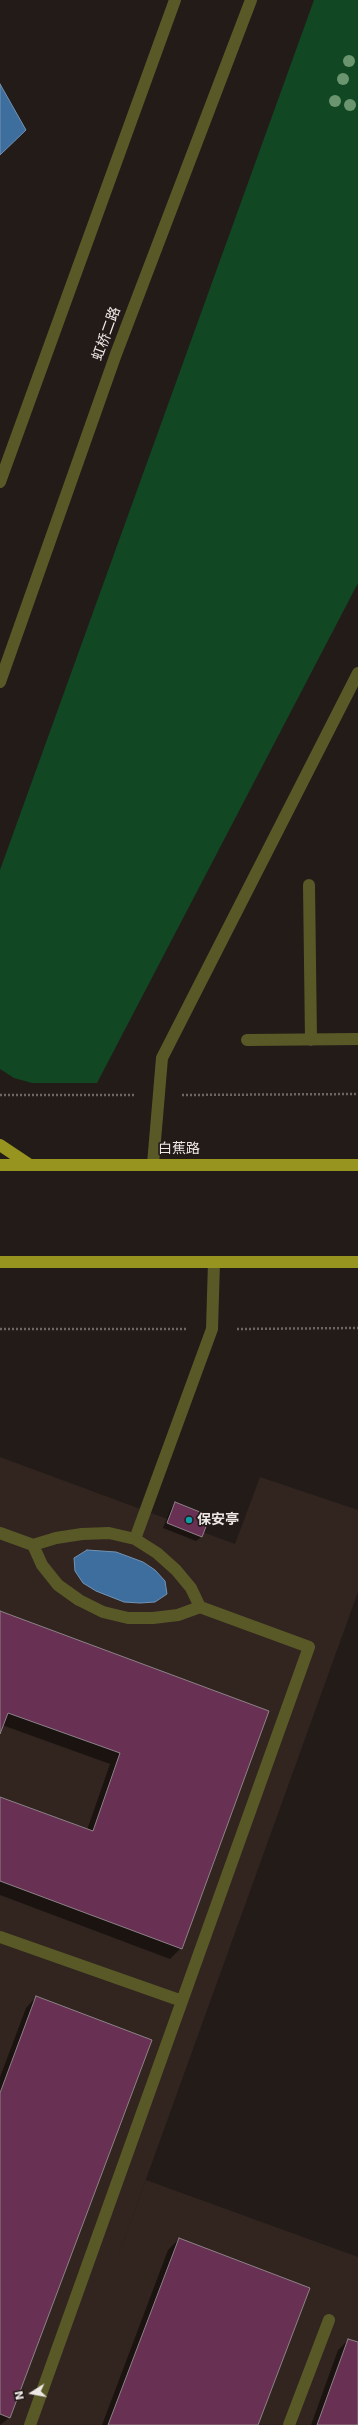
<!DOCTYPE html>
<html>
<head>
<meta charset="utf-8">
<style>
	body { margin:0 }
	#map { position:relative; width:358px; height:2425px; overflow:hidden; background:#231b18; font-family:"DejaVu Sans",sans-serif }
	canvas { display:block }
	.north { position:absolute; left:12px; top:2373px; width:40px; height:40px; -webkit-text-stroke:3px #231b18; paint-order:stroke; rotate:259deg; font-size:11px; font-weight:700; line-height:16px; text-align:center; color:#ede8e6 }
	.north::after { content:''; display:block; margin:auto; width:14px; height:18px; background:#ede8e6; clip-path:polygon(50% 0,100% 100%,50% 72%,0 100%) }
</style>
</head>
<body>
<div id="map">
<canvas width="358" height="2425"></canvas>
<div class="north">N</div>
</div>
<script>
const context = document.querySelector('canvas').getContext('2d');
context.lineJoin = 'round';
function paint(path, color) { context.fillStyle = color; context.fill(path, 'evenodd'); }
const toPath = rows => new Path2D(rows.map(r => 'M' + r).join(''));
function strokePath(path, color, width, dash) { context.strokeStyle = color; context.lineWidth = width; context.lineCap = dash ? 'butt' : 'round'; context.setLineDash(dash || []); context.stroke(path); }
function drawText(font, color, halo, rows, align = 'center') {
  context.font = font + ' "DejaVu Sans","Noto Sans SC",sans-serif'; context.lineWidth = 3.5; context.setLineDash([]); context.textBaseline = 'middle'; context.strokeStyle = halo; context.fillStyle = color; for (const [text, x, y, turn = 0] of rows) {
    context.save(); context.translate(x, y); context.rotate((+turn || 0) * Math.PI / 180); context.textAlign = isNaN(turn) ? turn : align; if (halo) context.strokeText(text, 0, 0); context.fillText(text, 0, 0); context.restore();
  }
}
const built = toPath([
	[0,1457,235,1544,260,1477,358,1510,358,1592,106,2290,146,2180,358,2257,358,2425,0,2425]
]);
const green = toPath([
	[314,0,358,0,358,583,97,1083,32,1083,14,1078,0,1069,0,870]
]);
const water = toPath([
	[0,84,26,130,0,155,0,84],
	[87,1550,116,1552,143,1562,155,1570,165,1581,167,1594,155,1602,140,1603,124,1602,96,1591,83,1583,75,1571,74,1558,87,1550]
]);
const shadow = toPath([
	[176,1503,209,1517,201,1537,196,1541,163,1528,171,1508],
	[0,1612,267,1712,181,1948,170,1959,0,1895,0,1798,87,1830,110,1764,2,1725,0,1731],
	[36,1997,9,2418,0,2425,0,2077,26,2008],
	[179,2239,257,2425,102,2425,168,2250],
	[348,2340,358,2343,358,2425,311,2425,338,2350]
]);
const building = toPath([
	[175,1502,210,1516,202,1537,167,1523,175,1502],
	[0,1611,269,1711,182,1949,0,1881,0,1797,93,1831,120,1753,8,1713,0,1734,0,1611],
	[36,1996,152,2040,10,2418,0,2414,0,2093,36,1996],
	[179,2238,310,2288,258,2425,108,2425,179,2238],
	[348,2339,358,2342,358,2425,317,2425,348,2339]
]);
const path = toPath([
	[0,1095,135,1095],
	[182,1095,358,1094],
	[0,1329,188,1329],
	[237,1329,358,1328]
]);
const minor = toPath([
	[0,482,175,0],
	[0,682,116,354,251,0],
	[309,885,311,1040],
	[247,1040,358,1039],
	[153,1164,162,1058,358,673],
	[0,1533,33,1545,56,1538,82,1534,109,1533,135,1539,157,1553,176,1570,191,1588,200,1607,309,1647,30,2425],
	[135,1539,212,1329,214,1262],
	[33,1545,42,1565,58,1585,79,1600,103,1612,128,1618,153,1618,178,1615,200,1607],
	[0,1937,182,2001],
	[289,2425,329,2320]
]);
const major = toPath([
	[0,1145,30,1165],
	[0,1165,358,1165],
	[0,1262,358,1262]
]);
const trees = [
	[349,61],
	[343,79],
	[335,101],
	[350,105]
];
const markers = [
	[189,1520,4,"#0f9aa8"]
];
const streetNames = [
	["虹桥二路",107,334,-70],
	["白蕉路",179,1149]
];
const poiNames = [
	["保安亭",197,1520]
];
paint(built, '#32251f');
paint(green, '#114823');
paint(water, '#3d6e9e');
strokePath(water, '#7293b4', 1);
paint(shadow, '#0007');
paint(building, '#683053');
strokePath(building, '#8c8287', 1);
strokePath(path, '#6c6562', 2.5, [2, 2]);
strokePath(minor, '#595928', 12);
strokePath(major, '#979420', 12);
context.fillStyle = '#6a956f';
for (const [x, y] of trees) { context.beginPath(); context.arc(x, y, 6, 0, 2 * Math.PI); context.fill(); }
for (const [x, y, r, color] of markers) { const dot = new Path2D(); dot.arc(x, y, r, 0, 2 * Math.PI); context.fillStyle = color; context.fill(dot); strokePath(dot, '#231b18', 1.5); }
drawText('14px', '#ede8e6', '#231b18', streetNames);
drawText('bold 14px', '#ede8e6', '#231b18', poiNames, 'left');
</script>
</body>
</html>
